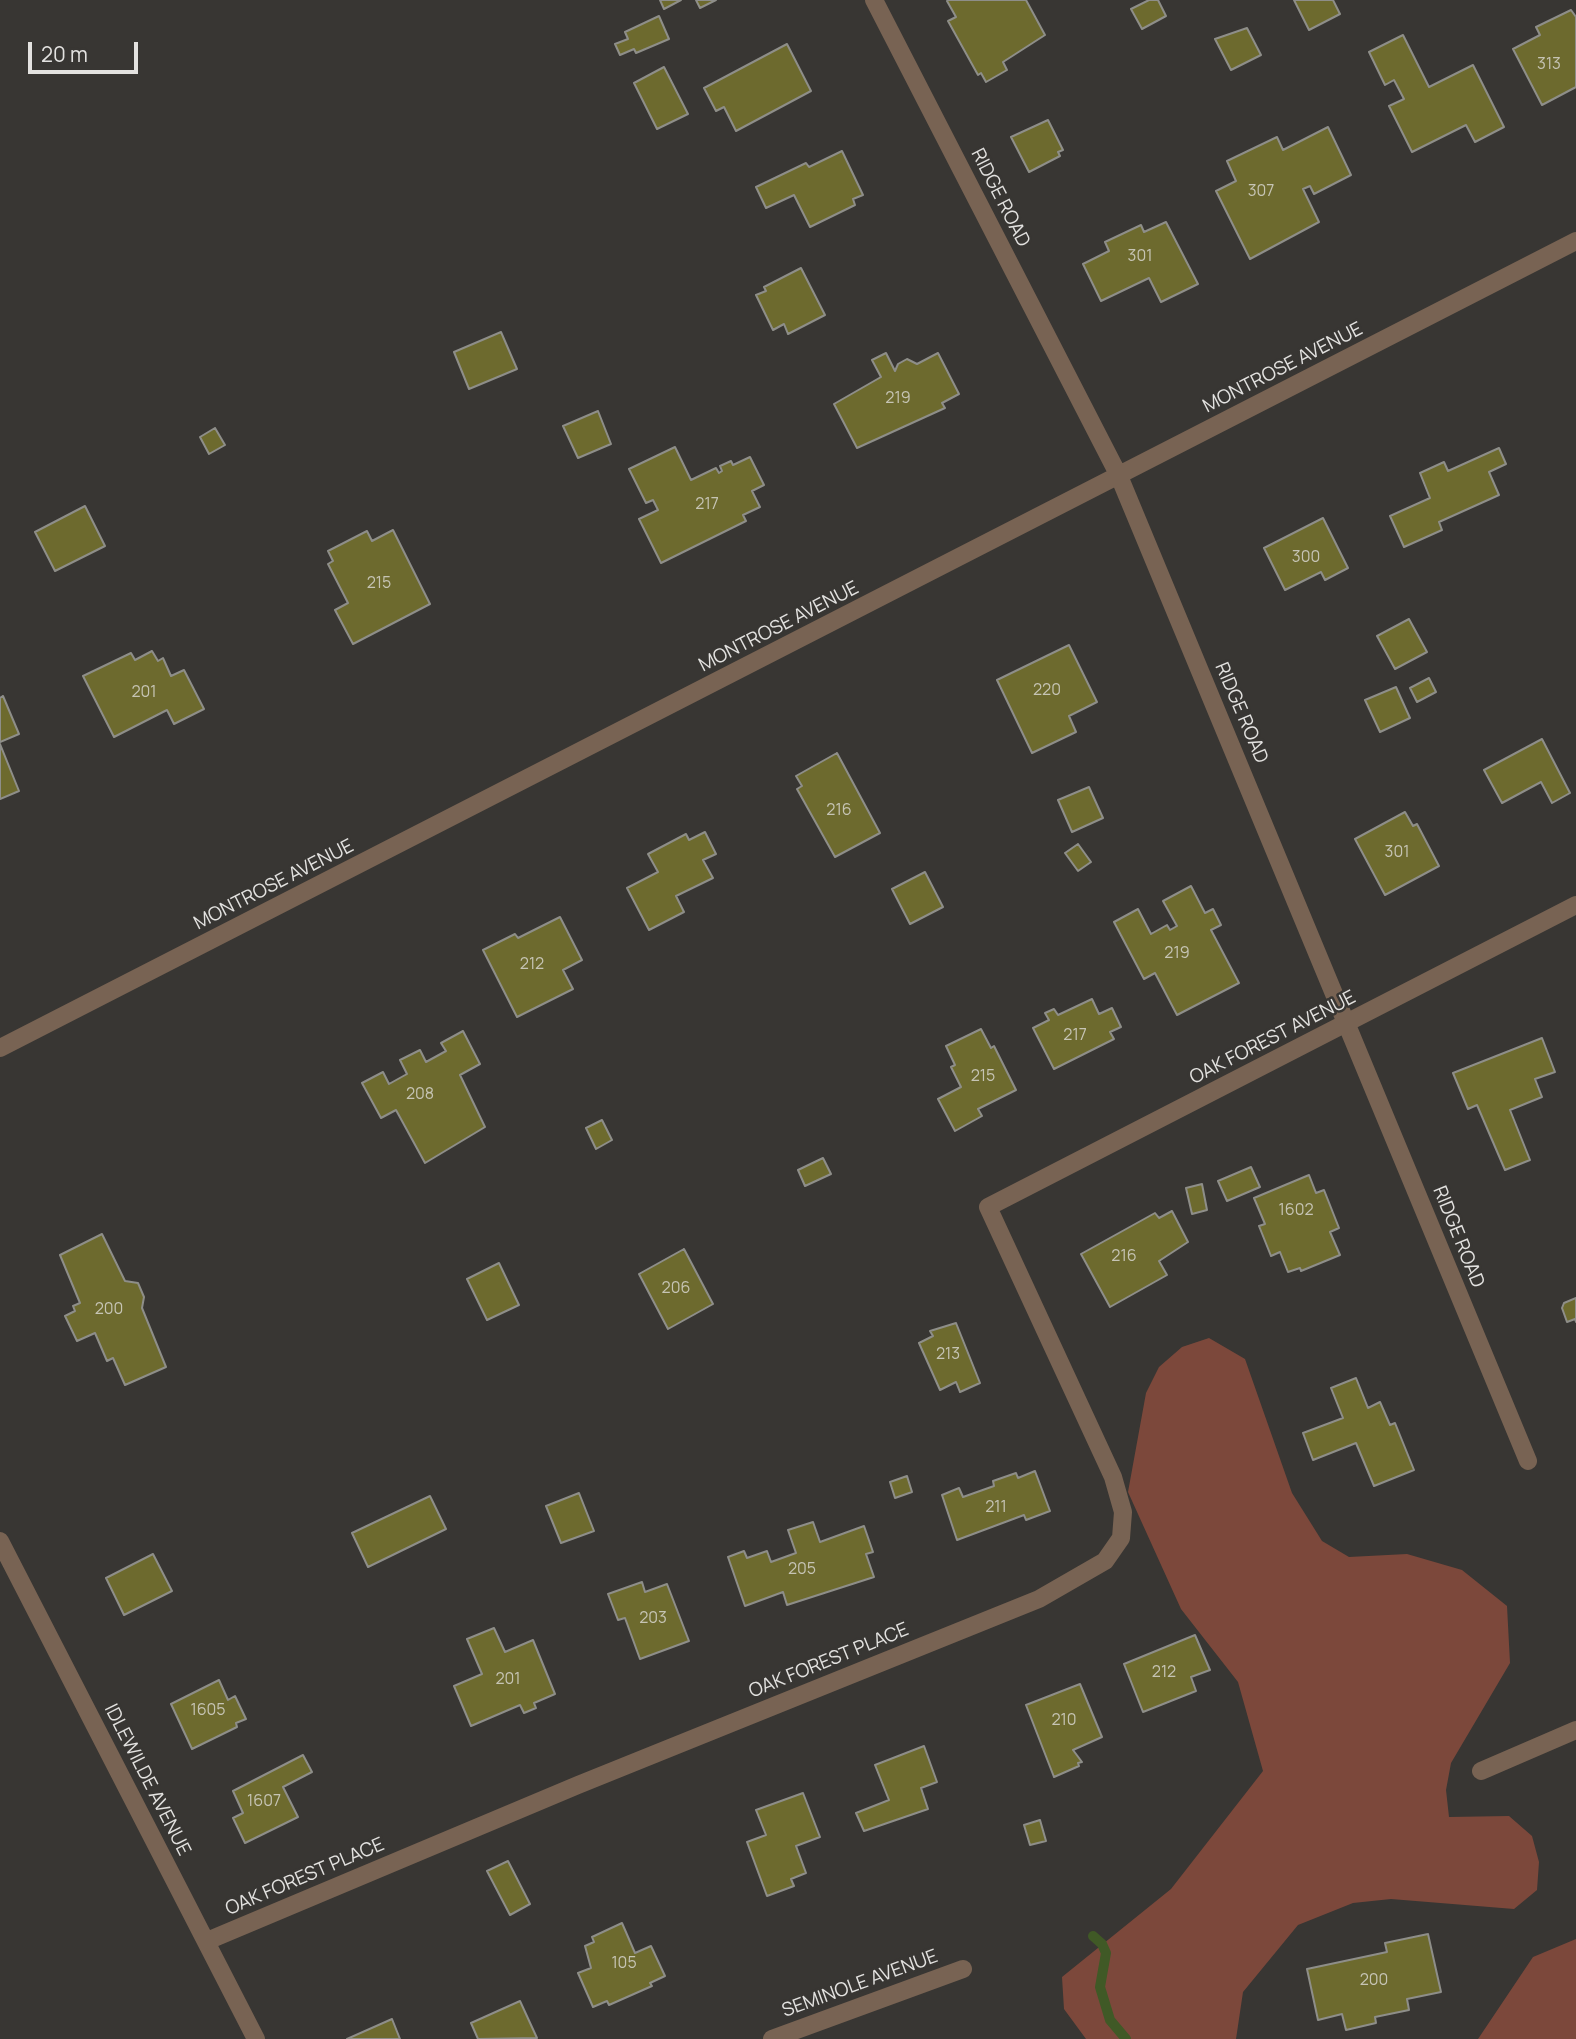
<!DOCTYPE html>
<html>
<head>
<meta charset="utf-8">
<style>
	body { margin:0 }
	#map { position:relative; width:1576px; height:2039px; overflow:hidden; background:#383633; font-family:Manrope,sans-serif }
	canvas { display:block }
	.scale { position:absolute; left:28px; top:42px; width:110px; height:32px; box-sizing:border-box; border:4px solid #e3e2e0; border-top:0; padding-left:9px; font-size:21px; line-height:24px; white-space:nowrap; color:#e3e2e0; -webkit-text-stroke:5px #383633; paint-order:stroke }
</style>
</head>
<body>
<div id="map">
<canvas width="1576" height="2039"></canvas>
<div class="scale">20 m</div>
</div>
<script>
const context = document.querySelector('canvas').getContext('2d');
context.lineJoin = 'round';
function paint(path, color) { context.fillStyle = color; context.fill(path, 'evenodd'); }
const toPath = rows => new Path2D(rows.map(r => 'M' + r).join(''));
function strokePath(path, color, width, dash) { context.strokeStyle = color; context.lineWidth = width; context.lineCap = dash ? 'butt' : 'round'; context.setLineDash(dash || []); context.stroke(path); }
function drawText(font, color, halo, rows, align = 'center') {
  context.font = font + ' Manrope,sans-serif'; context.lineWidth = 5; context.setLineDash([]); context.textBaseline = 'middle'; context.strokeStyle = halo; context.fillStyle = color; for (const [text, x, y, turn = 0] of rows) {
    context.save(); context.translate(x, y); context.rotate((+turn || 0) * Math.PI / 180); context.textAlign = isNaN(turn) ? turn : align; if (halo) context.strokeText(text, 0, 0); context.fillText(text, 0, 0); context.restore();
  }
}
const green = toPath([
	[1209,1338,1245,1359,1292,1493,1322,1541,1349,1557,1407,1554,1462,1570,1507,1606,1510,1663,1451,1763,1446,1790,1449,1817,1509,1816,1532,1836,1539,1862,1537,1890,1514,1909,1391,1899,1353,1903,1298,1925,1243,1992,1236,2039,1086,2039,1064,2009,1062,1977,1171,1889,1263,1771,1238,1682,1181,1609,1128,1492,1146,1393,1159,1367,1182,1347],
	[1576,1939,1576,2039,1478,2039,1533,1957]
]);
const stream = toPath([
	[1093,1936,1102,1944,1106,1953,1100,1987,1110,2020,1126,2039]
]);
const building = toPath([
	[660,0,681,0,664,9,660,0],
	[696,0,716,0,700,8,696,0],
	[949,0,1026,0,1045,35,1003,62,1007,70,986,82,981,73,978,75,948,21,956,17,947,1,949,0],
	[1149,0,1158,0,1166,16,1142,29,1131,9,1149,0],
	[1294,0,1333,0,1340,14,1309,30,1294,0],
	[1571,10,1576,17,1576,87,1542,105,1513,49,1540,35,1536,27,1571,10],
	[659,16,669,39,636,53,634,49,620,55,615,44,628,39,625,32,659,16],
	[1247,28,1261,55,1231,70,1215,39,1247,28],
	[1403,35,1429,87,1473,65,1504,127,1475,142,1466,125,1412,152,1389,106,1404,99,1394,80,1385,85,1369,52,1403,35],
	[787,44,811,91,736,131,724,107,716,111,704,88,787,44],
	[664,67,688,114,657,129,634,83,664,67],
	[1048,120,1063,150,1058,152,1060,156,1029,172,1011,137,1048,120],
	[1328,127,1351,175,1314,194,1310,186,1303,189,1319,222,1250,259,1216,191,1236,181,1227,161,1277,137,1283,150,1328,127],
	[842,151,863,195,853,199,855,205,810,227,794,195,766,208,756,187,806,163,809,167,842,151],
	[1166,222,1198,284,1161,302,1149,278,1101,301,1083,264,1109,251,1105,242,1141,225,1144,232,1166,222],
	[801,268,825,315,788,334,784,324,773,330,756,295,766,291,764,287,801,268],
	[501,332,517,369,469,389,454,352,501,332],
	[886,353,895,371,898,364,907,359,917,364,938,353,959,394,942,403,945,408,857,448,834,404,881,377,872,360,886,353],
	[598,411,611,444,578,458,563,426,598,411],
	[215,428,225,445,209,454,200,437,215,428],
	[675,447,691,480,716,468,719,473,722,471,720,466,731,461,733,465,750,457,764,485,752,491,760,507,743,515,746,521,661,563,639,519,658,510,653,500,646,503,629,469,675,447],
	[1499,448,1506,464,1489,472,1499,495,1439,522,1442,530,1404,547,1390,516,1430,498,1420,473,1444,462,1448,471,1499,448],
	[85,506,105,546,55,571,35,532,85,506],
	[1323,518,1348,568,1325,580,1321,572,1285,590,1264,548,1323,518],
	[393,530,430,604,353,644,335,610,348,603,328,564,333,561,328,551,367,531,372,541,393,530],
	[1409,619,1427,652,1395,669,1377,636,1409,619],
	[1069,645,1097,702,1069,716,1076,732,1032,753,997,680,1069,645],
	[152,651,158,661,163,658,171,676,184,670,204,709,174,724,167,710,114,737,83,676,131,653,135,660,152,651],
	[1429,678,1436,692,1417,702,1410,688,1429,678],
	[1396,687,1410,718,1380,732,1365,700,1396,687],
	[3,696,19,734,0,742,0,698,3,696],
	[1542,739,1570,793,1552,803,1541,782,1502,803,1484,770,1542,739],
	[0,744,19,791,0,799,0,744],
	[837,753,880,833,835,857,797,789,802,786,796,776,837,753],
	[1089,787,1103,818,1072,832,1058,800,1089,787],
	[1405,812,1413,826,1417,824,1439,866,1385,895,1355,839,1405,812],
	[705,832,716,854,703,860,713,878,676,896,684,912,649,930,627,888,658,872,648,854,686,834,689,840,705,832],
	[1078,844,1091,862,1078,871,1065,853,1078,844],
	[925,872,943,907,910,924,892,889,925,872],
	[1191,886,1205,913,1213,909,1221,925,1211,930,1239,983,1177,1015,1155,973,1144,979,1114,922,1138,909,1151,934,1167,925,1170,930,1177,926,1163,901,1191,886],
	[560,917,582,960,563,970,573,989,517,1017,483,950,515,934,518,938,560,917],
	[1092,999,1099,1014,1112,1008,1121,1027,1110,1032,1114,1039,1054,1069,1033,1028,1049,1020,1045,1013,1054,1009,1058,1015,1092,999],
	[981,1029,991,1048,994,1046,1016,1090,978,1109,982,1116,955,1131,938,1099,961,1087,951,1067,955,1065,946,1046,981,1029],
	[463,1031,480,1064,460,1075,485,1127,425,1163,396,1110,381,1118,362,1083,383,1072,389,1084,407,1074,400,1060,420,1050,426,1062,446,1051,441,1043,463,1031],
	[1542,1038,1555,1072,1535,1079,1542,1097,1510,1110,1530,1160,1505,1170,1477,1105,1468,1109,1453,1073,1542,1038],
	[602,1120,612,1140,596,1149,586,1128,602,1120],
	[823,1158,831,1174,805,1186,798,1170,823,1158],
	[1251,1167,1260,1187,1227,1201,1218,1181,1251,1167],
	[1309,1175,1316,1193,1324,1190,1339,1228,1330,1232,1340,1255,1301,1271,1300,1268,1288,1272,1280,1252,1271,1256,1259,1226,1265,1224,1254,1198,1309,1175],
	[1202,1184,1207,1210,1192,1214,1186,1188,1202,1184],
	[1172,1211,1188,1242,1159,1261,1167,1275,1110,1307,1081,1254,1155,1213,1159,1218,1172,1211],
	[102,1234,125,1281,138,1283,144,1297,142,1308,166,1367,125,1385,113,1358,107,1361,95,1333,77,1341,65,1316,75,1311,73,1306,80,1303,60,1255,102,1234],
	[684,1249,713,1304,668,1329,639,1274,684,1249],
	[499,1263,519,1305,487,1320,467,1279,499,1263],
	[1576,1298,1576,1322,1575,1319,1567,1322,1562,1308,1564,1303,1576,1298],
	[956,1323,980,1383,960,1392,956,1382,940,1390,919,1343,933,1336,930,1331,956,1323],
	[1356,1378,1368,1408,1380,1402,1390,1425,1395,1423,1414,1470,1374,1486,1356,1443,1313,1460,1303,1433,1343,1418,1331,1388,1356,1378],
	[1035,1471,1050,1511,1026,1520,1024,1515,957,1540,942,1495,959,1488,963,1497,994,1486,993,1481,1016,1473,1018,1478,1035,1471],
	[907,1476,912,1492,895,1498,890,1482,907,1476],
	[579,1493,594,1531,561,1543,546,1506,579,1493],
	[430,1496,446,1529,368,1567,352,1533,430,1496],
	[813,1522,820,1542,864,1526,873,1552,866,1554,874,1577,787,1605,783,1592,745,1606,728,1557,744,1551,747,1558,767,1551,771,1562,796,1553,788,1530,813,1522],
	[153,1554,172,1591,124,1615,106,1578,153,1554],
	[642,1582,645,1592,667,1584,689,1641,640,1659,625,1618,618,1620,608,1594,642,1582],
	[494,1628,505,1652,533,1640,555,1694,534,1703,536,1708,524,1713,520,1705,471,1726,454,1686,482,1674,467,1639,494,1628],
	[1195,1635,1210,1670,1191,1677,1196,1691,1143,1712,1124,1664,1195,1635],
	[219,1680,228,1700,235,1696,246,1719,236,1723,237,1727,192,1749,171,1704,219,1680],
	[1080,1684,1102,1737,1073,1750,1082,1762,1078,1763,1079,1766,1054,1777,1026,1705,1080,1684],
	[924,1746,937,1782,921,1788,928,1809,864,1831,856,1813,889,1800,875,1765,924,1746],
	[303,1755,312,1772,283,1787,298,1817,245,1843,233,1818,243,1813,233,1791,303,1755],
	[803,1793,820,1837,796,1846,806,1873,791,1879,794,1886,767,1896,747,1842,766,1835,756,1810,803,1793],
	[1040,1820,1046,1841,1030,1845,1024,1825,1040,1820],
	[508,1861,530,1904,510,1915,487,1871,508,1861],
	[622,1923,635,1953,651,1946,665,1976,650,1983,652,1986,609,2005,607,2001,593,2007,578,1973,591,1968,585,1946,594,1942,592,1937,622,1923],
	[1428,1934,1441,1992,1407,1999,1409,2010,1375,2017,1376,2023,1346,2030,1342,2014,1318,2020,1307,1969,1387,1952,1385,1943,1428,1934],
	[520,2001,537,2038,478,2039,471,2023,520,2001],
	[392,2019,400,2039,347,2039,392,2019]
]);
const minor = toPath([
	[874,0,1119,476,1528,1461],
	[0,1048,1576,241],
	[0,1541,256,2039],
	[1481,1771,1576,1730],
	[207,1941,578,1785,1039,1599,1105,1561,1121,1538,1123,1512,1113,1477,988,1207,1576,905],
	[772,2039,963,1969]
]);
const numberNames = [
	["313",1549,65],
	["307",1261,192],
	["301",1140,257],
	["219",898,399],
	["217",707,505],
	["300",1306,558],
	["215",379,584],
	["220",1047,691],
	["201",144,693],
	["216",839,811],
	["301",1397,853],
	["219",1177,954],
	["212",532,965],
	["217",1075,1036],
	["215",983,1077],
	["208",420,1095],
	["1602",1296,1211],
	["216",1124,1257],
	["206",676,1289],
	["200",109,1310],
	["213",948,1355],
	["211",996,1508],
	["205",802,1570],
	["203",653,1619],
	["212",1164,1673],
	["201",508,1680],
	["1605",208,1711],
	["210",1064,1721],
	["1607",264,1802],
	["105",624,1964],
	["200",1374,1981]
];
const streetNames = [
	["RIDGE ROAD",1000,198,63],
	["MONTROSE AVENUE",1283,368,-27],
	["MONTROSE AVENUE",779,627,-27],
	["RIDGE ROAD",1241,713,67],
	["MONTROSE AVENUE",274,885,-27],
	["OAK FOREST AVENUE",1273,1038,-27],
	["RIDGE ROAD",1458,1237,68],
	["OAK FOREST PLACE",829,1661,-22],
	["IDLEWILDE AVENUE",147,1780,63],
	["OAK FOREST PLACE",305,1877,-23],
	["SEMINOLE AVENUE",860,1984,-20]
];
paint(green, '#7c483b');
strokePath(stream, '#405926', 10);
paint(building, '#6d6a2e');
strokePath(building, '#8e8e89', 2);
strokePath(minor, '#786353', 18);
drawText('16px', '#c6c4b4', null, numberNames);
drawText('19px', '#e3e2e0', '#383633', streetNames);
</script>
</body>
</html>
